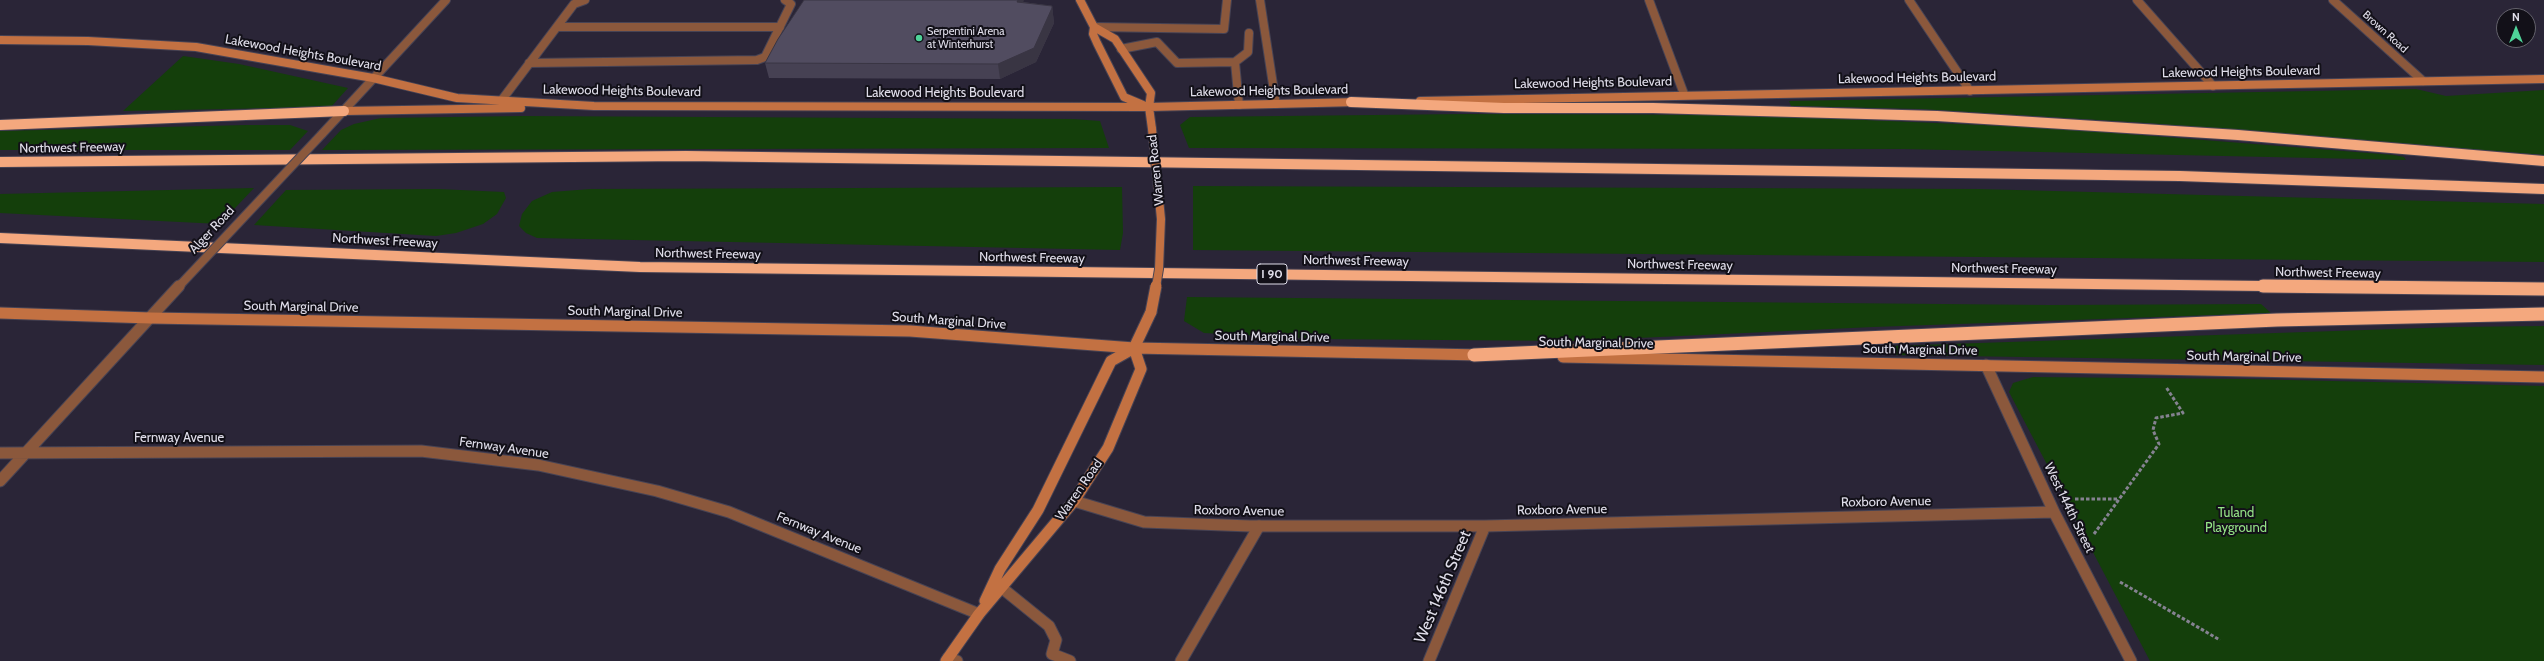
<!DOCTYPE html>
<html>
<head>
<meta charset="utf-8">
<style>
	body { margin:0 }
	#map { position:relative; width:2544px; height:661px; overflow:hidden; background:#2a2537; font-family:Cabin,sans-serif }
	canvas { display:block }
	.north { position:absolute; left:2496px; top:8px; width:40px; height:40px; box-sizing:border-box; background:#121018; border:1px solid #64626c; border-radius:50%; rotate:0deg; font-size:11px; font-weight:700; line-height:16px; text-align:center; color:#e0deea }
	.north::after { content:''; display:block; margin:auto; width:14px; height:18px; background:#4fd399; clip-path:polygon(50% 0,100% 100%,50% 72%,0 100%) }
</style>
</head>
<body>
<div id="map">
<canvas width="2544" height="661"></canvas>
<div class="north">N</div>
</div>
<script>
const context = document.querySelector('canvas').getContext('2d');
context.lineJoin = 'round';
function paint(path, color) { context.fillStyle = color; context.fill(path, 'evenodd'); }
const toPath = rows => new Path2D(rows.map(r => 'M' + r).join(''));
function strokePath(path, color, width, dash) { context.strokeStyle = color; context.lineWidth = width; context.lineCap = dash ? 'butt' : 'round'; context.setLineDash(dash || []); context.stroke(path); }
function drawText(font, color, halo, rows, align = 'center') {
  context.font = font + ' Cabin,sans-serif'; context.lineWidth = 4; context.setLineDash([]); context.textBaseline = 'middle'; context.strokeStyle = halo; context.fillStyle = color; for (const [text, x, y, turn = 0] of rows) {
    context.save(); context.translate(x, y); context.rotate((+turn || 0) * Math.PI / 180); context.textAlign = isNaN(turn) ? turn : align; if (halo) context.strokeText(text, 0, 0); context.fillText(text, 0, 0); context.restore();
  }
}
const green = toPath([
	[183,56,239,64,348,88,331,107,123,111],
	[2416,89,2446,96,2544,90,2544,155,2147,123,1919,109,1791,106,1789,101],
	[1466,114,1749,115,2051,128,2394,155,2404,157,2406,160,1904,149,1189,148,1180,125,1190,117],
	[522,116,1073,119,1100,121,1109,148,322,150,341,130,354,124,381,118],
	[246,125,290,125,308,131,290,150,0,150,0,131],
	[1193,186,1978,189,2544,204,2544,262,1193,250],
	[1122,187,1123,233,1120,250,537,238,526,233,519,226,522,214,532,201,552,192,590,189],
	[254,188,220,224,0,213,0,194],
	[438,189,504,192,506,198,497,214,483,224,456,233,436,236,254,225,286,190],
	[1187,297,2049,305,2261,304,2271,313,1873,327,1574,341,1314,339,1204,333,1184,321],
	[2544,326,2544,365,1893,355,1890,346,2454,327],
	[2033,377,2247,379,2544,386,2544,661,2150,661,2009,392,2013,383]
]);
const path = toPath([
	[2075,499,2119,499],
	[2094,534,2159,444,2153,430,2156,418,2183,413,2166,387],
	[2120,582,2220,640]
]);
const serviceFar1 = toPath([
	[1260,0,1276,104],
	[557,27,780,27],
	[1094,27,1224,29,1227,0],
	[1121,49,1157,42,1177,63,1235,62,1239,105],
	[1235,62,1248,52,1249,33],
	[529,63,757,60,765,57,791,4,785,0],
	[501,101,574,4,585,0]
]);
const service = toPath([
	[1002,588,1049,626,1056,640,1052,654,1070,661],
	[948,658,957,661],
	[1181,661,1259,526]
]);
const minorFar1 = toPath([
	[1649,0,1684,94],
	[1909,0,1970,91],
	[2137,0,2213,86],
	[2333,0,2423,81],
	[322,134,446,0],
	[179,287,182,283]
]);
const minor = toPath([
	[1986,365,2054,512,2131,661],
	[0,453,421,451,538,465,657,491,729,512,979,614],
	[0,481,179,286],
	[1074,501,1144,522,1250,526,1485,526,2054,512],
	[1429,661,1485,526]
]);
const secondaryFar1 = toPath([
	[1080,0,1094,27,1093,34,1097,43,1124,97,1143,105],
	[1094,27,1115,39,1151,93,1149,107,1152,129],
	[0,40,88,41,196,47,373,78,457,98,594,106,1149,107,1358,102],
	[1420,101,2544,79],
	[344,111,521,108]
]);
const secondary = toPath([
	[0,313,150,318,910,331,1134,348,1481,355],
	[1563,357,2544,377],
	[985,601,1000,569,1038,510,1111,361,1134,348,1151,312],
	[946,661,979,614,1074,501,1108,448,1141,369,1134,348]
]);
const motorwayFar1 = toPath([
	[1351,102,1504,108,1653,108,1937,116,2238,135,2544,161],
	[0,125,344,111],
	[0,162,686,156,2180,176,2544,189],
	[0,238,640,267,2350,287]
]);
const motorway = toPath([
	[2263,286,2544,289],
	[1474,355,2277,320,2544,314]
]);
const minorBridge = toPath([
	[182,283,322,134]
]);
const secondaryBridgeFar1 = toPath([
	[1152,129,1161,219,1159,269,1156,287]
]);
const secondaryBridge = toPath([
	[1151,312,1156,286]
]);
const wall = toPath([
	[1023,2,1052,6,1054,23,1036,62,1000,79,769,78,765,63]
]);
const shadedWall = toPath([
	[1018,0,1024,0,1019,16,1017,2],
	[1052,6,1054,23,1036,62,1000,79,998,64]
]);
const building = toPath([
	[804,0,1018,0,1017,2,1052,6,1052,8,1034,48,998,64,765,63,778,39,804,0]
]);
const markers = [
	[919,38,4,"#4fd399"]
];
const farPoinames = [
	["Serpentini Arena",927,32],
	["at Winterhurst",927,45]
];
const farStreetnames = [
	["Brown Road",2385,32,42]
];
const shields = [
	[1272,274,30]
];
const shieldNames = [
	["I 90",1272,274]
];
const streetNames = [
	["Lakewood Heights Boulevard",303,53,10],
	["Lakewood Heights Boulevard",2241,72,-1],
	["Lakewood Heights Boulevard",1917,78,-1],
	["Lakewood Heights Boulevard",1593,83,-1],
	["Lakewood Heights Boulevard",622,91,1],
	["Lakewood Heights Boulevard",1269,91,-1],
	["Lakewood Heights Boulevard",945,93],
	["Northwest Freeway",72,148,-1],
	["Warren Road",1156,170,-96],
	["Alger Road",212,230,-47],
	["Northwest Freeway",385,241,3],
	["Northwest Freeway",708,254,1],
	["Northwest Freeway",1032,258,1],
	["Northwest Freeway",1356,261,1],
	["Northwest Freeway",1680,265,1],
	["Northwest Freeway",2004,269,1],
	["Northwest Freeway",2328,273,1],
	["South Marginal Drive",301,307,1],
	["South Marginal Drive",625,312,1],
	["South Marginal Drive",949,321,4],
	["South Marginal Drive",1272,337,1],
	["South Marginal Drive",1596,343,1],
	["South Marginal Drive",1920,350,1],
	["South Marginal Drive",2244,357,1],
	["Fernway Avenue",179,438],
	["Fernway Avenue",504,448,8],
	["Warren Road",1079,490,-55],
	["Roxboro Avenue",1886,502,-1],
	["West 144th Street",2069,508,64],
	["Roxboro Avenue",1562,510,-1],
	["Roxboro Avenue",1239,511,1],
	["Fernway Avenue",819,533,22]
];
const parkNames = [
	["Tuland",2236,513],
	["Playground",2236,528]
];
const nearStreetnames = [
	["West 146th Street",1443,587,-67]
];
paint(green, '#143f0b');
strokePath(serviceFar1, '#474354', 10);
strokePath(service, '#474354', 13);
strokePath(minorFar1, '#474354', 10);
strokePath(minor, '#474354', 13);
strokePath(secondaryFar1, '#474354', 10);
strokePath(secondary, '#474354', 13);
strokePath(motorwayFar1, '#474354', 12);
strokePath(motorway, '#474354', 15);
strokePath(path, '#858291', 3, [3.5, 2]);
strokePath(serviceFar1, '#8b583c', 8);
strokePath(service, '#8b583c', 11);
strokePath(minorFar1, '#8b583c', 8);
strokePath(minor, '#8b583c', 11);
strokePath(secondaryFar1, '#c37142', 8);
strokePath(secondary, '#c37142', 11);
strokePath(motorwayFar1, '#f4a87e', 10);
strokePath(motorway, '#f4a87e', 13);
strokePath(minorBridge, '#474354', 10, []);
strokePath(secondaryBridgeFar1, '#474354', 10, []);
strokePath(secondaryBridge, '#474354', 13, []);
strokePath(minorBridge, '#8b583c', 8);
strokePath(secondaryBridgeFar1, '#c37142', 8);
strokePath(secondaryBridge, '#c37142', 11);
paint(wall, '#464153');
paint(shadedWall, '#393543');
paint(building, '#514c60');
strokePath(building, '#393543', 1);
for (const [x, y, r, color] of markers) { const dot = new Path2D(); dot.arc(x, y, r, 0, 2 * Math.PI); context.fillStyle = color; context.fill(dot); strokePath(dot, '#121018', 1.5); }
drawText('11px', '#e0deea', '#121018', farPoinames, 'left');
drawText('11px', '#e0deea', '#121018', farStreetnames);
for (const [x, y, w] of shields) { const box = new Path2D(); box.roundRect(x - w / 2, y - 10, w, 20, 3); context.fillStyle = '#121018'; context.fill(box); strokePath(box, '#e0deea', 1); }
drawText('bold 12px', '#e0deea', null, shieldNames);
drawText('13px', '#e0deea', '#121018', streetNames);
drawText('13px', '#95e487', '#121018', parkNames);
drawText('16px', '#e0deea', '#121018', nearStreetnames);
</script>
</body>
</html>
